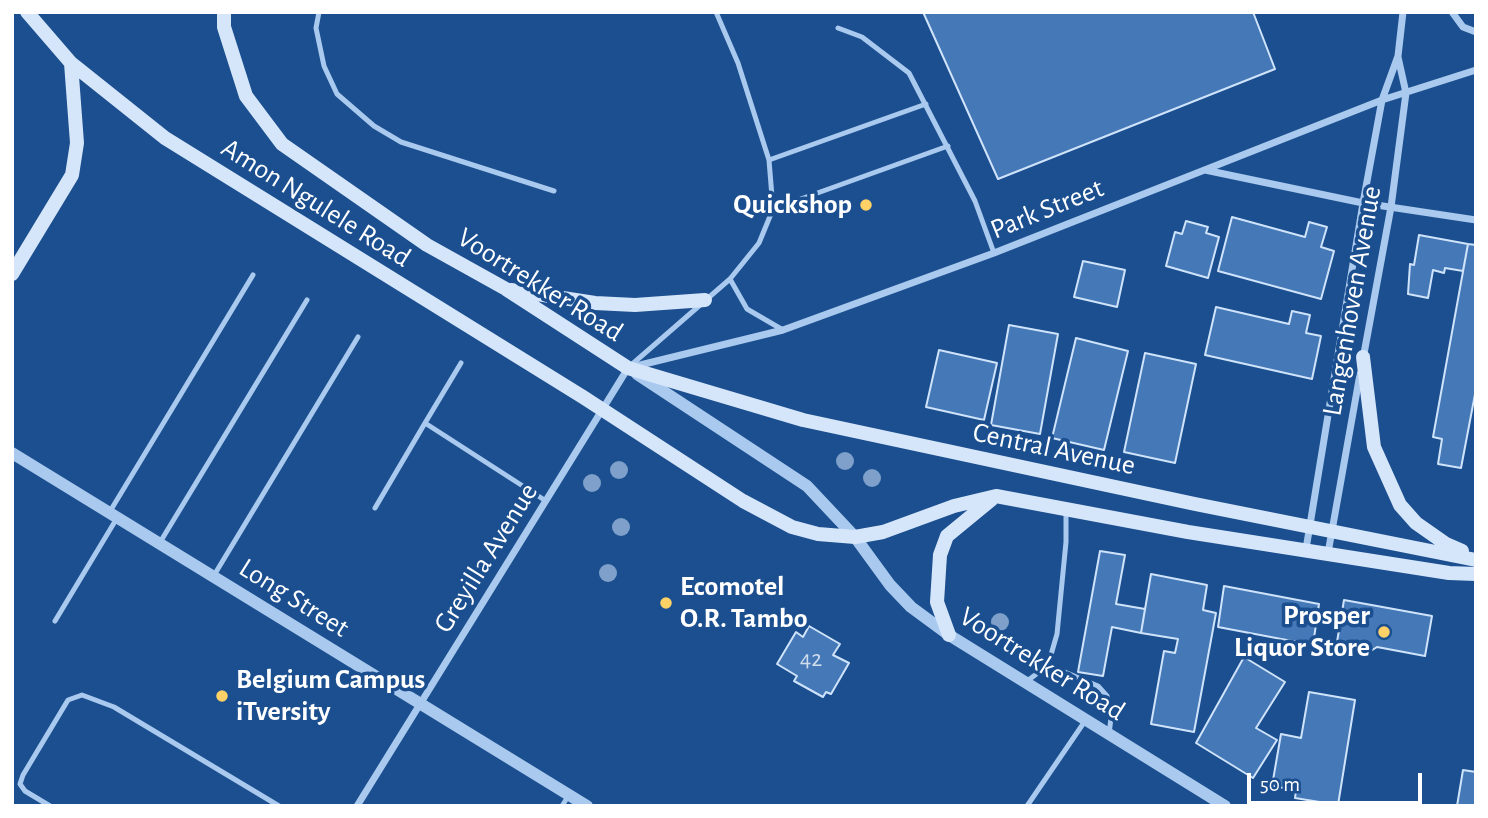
<!DOCTYPE html>
<html>
<head>
<meta charset="utf-8">
<style>
	body { margin:0 }
	#map { position:relative; width:1488px; height:818px; overflow:hidden; background:#1b4f8f; font-family:"Alegreya Sans",sans-serif }
	canvas { display:block }
	.frame { position:absolute; inset:0; border:14px solid #fff; pointer-events:none }
	.scale { position:absolute; left:1247px; top:773px; width:175px; height:32px; box-sizing:border-box; border:4px solid #fff; border-top:0; padding-left:9px; font-size:21px; line-height:24px; white-space:nowrap; color:#fff; -webkit-text-stroke:5px #1b4f8f; paint-order:stroke }
</style>
</head>
<body>
<div id="map">
<canvas width="1488" height="818"></canvas>
<div class="frame"></div>
<div class="scale">50 m</div>
</div>
<script>
const context = document.querySelector('canvas').getContext('2d');
context.lineJoin = 'round';
function paint(path, color) { context.fillStyle = color; context.fill(path, 'evenodd'); }
const toPath = rows => new Path2D(rows.map(r => 'M' + r).join(''));
function strokePath(path, color, width, dash) { context.strokeStyle = color; context.lineWidth = width; context.lineCap = dash ? 'butt' : 'round'; context.setLineDash(dash || []); context.stroke(path); }
function drawText(font, color, halo, rows, align = 'center') {
  context.font = font + ' "Alegreya Sans",sans-serif'; context.lineWidth = 7; context.setLineDash([]); context.textBaseline = 'middle'; context.strokeStyle = halo; context.fillStyle = color; for (const [text, x, y, turn = 0] of rows) {
    context.save(); context.translate(x, y); context.rotate((+turn || 0) * Math.PI / 180); context.textAlign = isNaN(turn) ? turn : align; if (halo) context.strokeText(text, 0, 0); context.fillText(text, 0, 0); context.restore();
  }
}
const building = toPath([
	[923,12,1253,12,1275,69,998,179,923,12],
	[1232,217,1305,237,1309,222,1327,227,1321,247,1334,251,1321,299,1218,271,1232,217],
	[1186,221,1208,227,1206,233,1219,237,1208,278,1166,266,1175,232,1182,234,1186,221],
	[1419,235,1468,244,1463,271,1445,268,1444,273,1433,270,1428,298,1408,294,1410,264,1414,265,1419,235],
	[1468,244,1476,245,1476,389,1461,468,1438,464,1442,439,1433,437,1468,244],
	[1083,261,1125,270,1117,307,1074,297,1083,261],
	[1216,307,1289,324,1292,311,1310,315,1306,333,1321,336,1312,379,1205,355,1216,307],
	[1009,325,1058,334,1040,434,991,425,1009,325],
	[1076,338,1128,351,1104,450,1052,438,1076,338],
	[939,350,997,363,984,420,926,407,939,350],
	[1145,353,1196,364,1175,463,1124,452,1145,353],
	[1100,551,1125,555,1116,604,1145,609,1141,633,1112,627,1103,676,1078,672,1100,551],
	[1151,574,1207,585,1203,610,1216,613,1194,732,1151,724,1164,651,1175,653,1178,639,1141,633,1151,574],
	[1224,586,1319,604,1313,645,1218,627,1224,586],
	[1344,600,1432,616,1425,656,1377,647,1366,654,1336,648,1344,600],
	[809,626,840,644,833,655,849,663,831,694,826,692,823,697,794,681,797,676,777,664,796,632,803,637,809,626],
	[1244,657,1285,682,1256,728,1277,740,1253,778,1196,743,1244,657],
	[1309,692,1355,700,1338,805,1295,798,1296,790,1272,786,1281,734,1301,738,1309,692],
	[1463,770,1476,772,1476,806,1457,806,1463,770]
]);
const service = toPath([
	[319,12,316,28,324,66,337,94,374,126,401,142,554,191],
	[838,28,862,37,909,73,975,201,994,253],
	[769,160,926,104],
	[773,209,948,146],
	[730,279,747,309,783,330],
	[630,366,730,279,759,243,773,209,769,160,738,63,716,12],
	[425,423,461,363],
	[375,508,425,423,546,501],
	[109,513,253,275],
	[159,544,307,300],
	[213,577,358,337],
	[55,621,117,518],
	[1048,665,1098,686,1107,696,1111,718,1109,734],
	[1026,682,1048,665,1057,634,1066,542,1066,509],
	[50,806,25,791,20,784,23,775,68,700,82,695,114,707,279,806],
	[562,806,569,795],
	[1027,806,1085,721]
]);
const minor = toPath([
	[1452,12,1463,27,1476,32],
	[1205,170,1363,203,1476,220],
	[1363,359,1391,207,1406,93,1398,57],
	[1306,549,1363,203,1382,100,1398,56,1403,12],
	[1328,553,1360,374],
	[357,806,628,368,783,330,994,253,1382,100,1476,70]
]);
const tertiary = toPath([
	[637,374,807,486,855,537,890,585,911,607,949,635,1225,806],
	[12,453,587,806]
]);
const secondary = toPath([
	[27,12,71,63,165,138,583,397,743,501,792,527,818,534,855,537,883,532,954,506,996,496,1188,532,1449,573,1476,574],
	[224,12,224,27,246,96,282,144,427,245,506,289,628,368,803,420,1195,504,1476,560],
	[12,274,72,175,77,143,71,63],
	[511,290,595,303,635,305,705,300],
	[1363,357,1374,447,1400,505,1416,523,1446,544,1462,551],
	[949,635,937,602,940,555,947,536,992,499]
]);
const trees = [
	[845,461],
	[619,470],
	[872,478],
	[592,483],
	[621,527],
	[608,573],
	[1000,622]
];
const markers = [
	[866,205,7,"#ffd166"],
	[666,603,7,"#ffd166"],
	[1384,632,7,"#ffd166"],
	[222,696,7,"#ffd166"]
];
const numberNames = [
	["42",811,659]
];
const streetNames = [
	["Amon Ngulele Road",316,203,32],
	["Park Street",1047,209,-22],
	["Voortrekker Road",540,285,32],
	["Langenhoven Avenue",1352,301,-80],
	["Central Avenue",1054,449,12],
	["Greyilla Avenue",486,558,-58],
	["Long Street",294,598,32],
	["Voortrekker Road",1042,664,32]
];
const poiNames = [
	["Quickshop",852,205],
	["Ecomotel",680,587,"left"],
	["O.R. Tambo",680,619,"left"],
	["Prosper",1370,616],
	["Liquor Store",1370,648],
	["Belgium Campus",236,680,"left"],
	["iTversity",236,712,"left"]
];
paint(building, '#4478b7');
strokePath(building, '#cfe3fa', 2);
strokePath(service, '#a9c9ee', 5);
strokePath(minor, '#a9c9ee', 7);
strokePath(tertiary, '#a9c9ee', 12);
strokePath(secondary, '#d6e6fa', 14);
context.fillStyle = '#7ea0ca';
for (const [x, y] of trees) { context.beginPath(); context.arc(x, y, 9, 0, 2 * Math.PI); context.fill(); }
for (const [x, y, r, color] of markers) { const dot = new Path2D(); dot.arc(x, y, r, 0, 2 * Math.PI); context.fillStyle = color; context.fill(dot); strokePath(dot, '#1b4f8f', 2.5); }
drawText('24px', '#d0dded', null, numberNames);
drawText('28px', '#fff', '#1b4f8f', streetNames);
drawText('bold 28px', '#fff', '#1b4f8f', poiNames, 'right');
</script>
</body>
</html>
